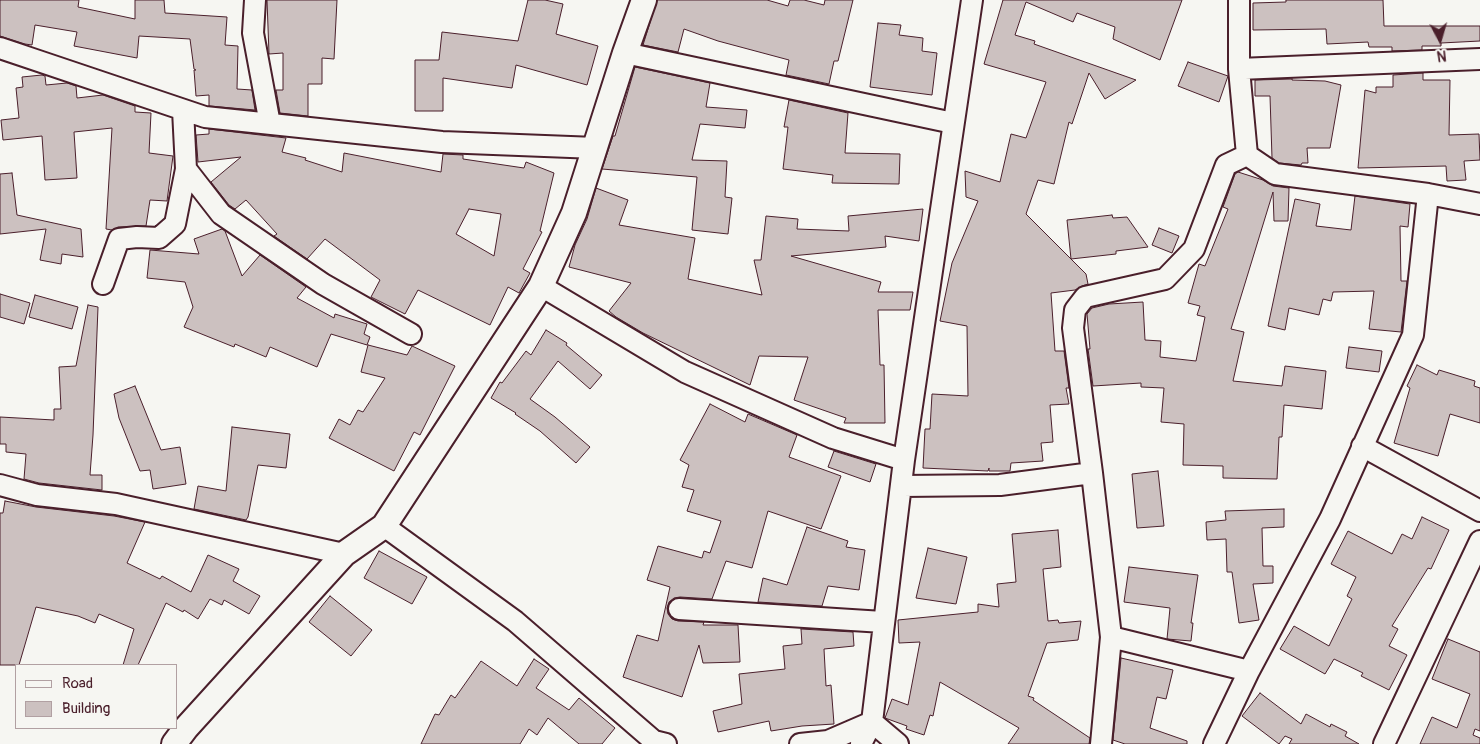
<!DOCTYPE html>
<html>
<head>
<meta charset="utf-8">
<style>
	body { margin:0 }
	#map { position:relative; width:1480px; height:744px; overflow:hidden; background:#f6f6f2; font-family:Pangolin,sans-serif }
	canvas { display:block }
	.legend { position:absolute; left:15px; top:664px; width:162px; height:65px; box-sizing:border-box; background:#f6f6f2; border:1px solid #b1a0a2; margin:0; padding:6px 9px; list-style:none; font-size:15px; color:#4a1f2b }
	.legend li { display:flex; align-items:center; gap:10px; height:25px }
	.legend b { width:25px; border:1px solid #b1a0a2 }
	.north { position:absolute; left:1415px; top:15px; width:50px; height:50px; -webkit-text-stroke:4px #f6f6f2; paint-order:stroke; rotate:174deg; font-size:14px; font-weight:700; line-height:20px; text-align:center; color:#4a1f2b }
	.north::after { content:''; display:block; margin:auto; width:18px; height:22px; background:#4a1f2b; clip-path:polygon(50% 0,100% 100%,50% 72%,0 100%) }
</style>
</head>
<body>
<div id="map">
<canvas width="1480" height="744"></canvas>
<ul class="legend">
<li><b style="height:6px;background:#f6f6f2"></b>Road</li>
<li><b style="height:14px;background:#ccc1c0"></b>Building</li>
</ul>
<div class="north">N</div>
</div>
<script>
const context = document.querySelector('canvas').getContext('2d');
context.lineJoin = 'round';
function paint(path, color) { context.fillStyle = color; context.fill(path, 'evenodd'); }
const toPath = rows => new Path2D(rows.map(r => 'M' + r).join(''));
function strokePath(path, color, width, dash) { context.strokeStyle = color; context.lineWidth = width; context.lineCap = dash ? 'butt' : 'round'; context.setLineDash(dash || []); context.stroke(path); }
const building = toPath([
	[0,0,79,0,78,7,135,19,135,0,164,0,165,13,227,17,225,45,238,46,237,89,252,90,255,110,209,106,209,95,196,96,194,70,196,70,194,69,190,39,139,36,137,58,74,46,77,32,35,25,32,45,25,44,0,36,0,0],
	[267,0,337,0,334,59,322,58,322,84,308,84,308,116,280,113,276,90,283,90,283,53,269,54,267,0],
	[528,0,545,0,563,4,556,34,598,46,587,85,516,65,512,88,443,78,443,111,415,111,415,60,439,60,442,32,518,41,528,0],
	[657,0,767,0,788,6,790,0,804,0,824,5,825,0,853,0,838,61,834,61,829,84,786,75,789,60,718,41,684,29,678,52,643,45,657,0],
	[1003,0,1182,0,1160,60,1113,39,1115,27,1077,13,1073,22,1026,2,1015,35,1035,41,1034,44,1136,80,1105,99,1089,73,1072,124,1069,122,1054,184,1038,180,1026,214,1086,274,1088,284,1082,286,1075,290,1051,293,1055,351,1064,351,1069,388,1066,388,1069,404,1050,405,1053,442,1041,443,1043,461,1011,463,1010,471,989,471,989,468,988,471,923,468,925,429,930,429,932,394,968,396,967,326,940,321,952,263,978,201,966,197,965,171,1000,182,1011,134,1026,138,1046,82,984,64,1003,0],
	[1286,0,1383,0,1384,26,1480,26,1480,41,1441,43,1441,46,1422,46,1422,50,1392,51,1392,47,1369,47,1368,42,1327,44,1326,29,1253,30,1253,3,1286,2,1286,0],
	[878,23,901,25,899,35,923,38,922,51,937,53,932,95,870,87,878,23],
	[1188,62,1228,76,1219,102,1178,86,1188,62],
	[635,67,710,83,706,107,747,110,745,128,700,124,692,160,727,161,725,197,732,198,728,234,692,230,697,177,602,169,613,136,615,136,635,67],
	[1423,73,1423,80,1450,80,1449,135,1479,134,1480,160,1464,161,1466,180,1447,181,1446,166,1358,168,1365,90,1376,93,1376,87,1393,87,1393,75,1423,73],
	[42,75,45,76,46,85,67,83,76,86,77,98,103,95,135,106,135,112,151,113,149,153,173,156,167,201,150,200,146,226,118,227,112,230,106,229,112,128,74,132,77,178,45,180,42,136,3,140,1,120,19,118,16,88,23,87,22,77,42,75],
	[1292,79,1292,80,1325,81,1341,85,1330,148,1307,148,1308,163,1302,163,1301,165,1279,163,1272,158,1270,96,1255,96,1255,80,1292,79],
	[789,100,848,113,845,153,900,154,899,184,832,183,833,175,783,169,788,127,784,127,789,100],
	[209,129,286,138,282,152,306,158,305,160,342,172,344,153,441,172,443,154,463,155,463,159,524,168,526,162,554,173,540,231,542,232,523,269,530,273,519,293,508,287,490,325,418,290,405,314,371,297,380,280,325,239,307,259,274,236,277,234,246,200,235,209,229,205,211,182,241,157,198,162,196,135,209,134,209,129],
	[469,209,501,214,494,256,456,234,469,209],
	[1238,172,1263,180,1273,186,1289,188,1288,221,1274,221,1273,192,1231,329,1244,332,1233,381,1282,386,1285,366,1326,371,1322,409,1284,405,1282,437,1279,437,1277,479,1223,478,1223,466,1183,465,1184,424,1161,422,1164,388,1141,387,1141,383,1093,386,1088,349,1090,349,1087,314,1092,308,1109,304,1143,302,1145,340,1161,341,1160,357,1196,361,1205,317,1197,315,1200,306,1188,303,1199,264,1205,266,1228,209,1223,207,1235,174,1238,172],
	[12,173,17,215,81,229,83,257,62,254,61,264,40,260,46,229,0,234,0,174,12,173],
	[596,188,628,200,619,225,695,238,688,279,762,295,754,260,761,260,766,216,798,219,797,229,849,231,848,216,923,209,919,241,885,236,886,247,791,256,881,282,878,292,913,292,910,310,878,310,880,365,884,365,885,423,844,423,846,418,794,400,808,357,759,356,750,385,643,333,616,317,609,311,631,283,569,267,575,245,587,219,596,188],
	[1355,196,1410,204,1408,227,1400,226,1401,281,1407,281,1401,332,1369,329,1374,291,1333,292,1331,301,1323,299,1319,315,1289,308,1285,330,1268,326,1295,199,1320,204,1316,226,1351,230,1355,196],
	[1112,215,1113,218,1127,217,1148,247,1116,251,1116,254,1071,259,1067,220,1112,215],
	[1159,228,1179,236,1172,253,1152,245,1159,228],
	[222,229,225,231,242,276,260,255,306,287,297,298,334,318,335,314,367,324,364,334,370,337,367,345,331,334,317,367,270,347,266,357,235,344,234,347,184,327,193,307,185,282,147,278,150,250,199,254,194,239,222,229],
	[0,294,30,303,24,324,0,317,0,294],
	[35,295,78,307,72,329,29,317,35,295],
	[88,305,98,307,93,435,90,475,102,475,102,490,39,483,24,479,26,454,6,452,6,444,0,444,0,417,54,420,54,409,61,409,59,367,76,366,88,305],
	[546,330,567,343,566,345,602,375,590,389,558,361,530,399,555,417,590,447,576,463,540,431,515,414,516,413,491,398,500,382,502,383,526,351,531,355,546,330],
	[368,345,407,355,412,346,455,366,420,435,414,432,394,471,329,438,339,419,350,425,358,410,363,412,385,378,361,372,368,345],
	[1349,347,1382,351,1379,372,1346,368,1349,347],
	[1417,365,1437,375,1439,370,1475,381,1474,386,1480,388,1480,423,1450,414,1438,456,1394,443,1410,388,1407,386,1417,365],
	[135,386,161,450,180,447,186,484,153,489,150,470,140,471,119,418,114,394,135,386],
	[710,404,745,422,748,414,797,435,789,457,841,476,821,529,768,511,752,568,726,561,712,599,680,597,674,598,669,602,667,608,668,614,672,619,678,621,704,622,703,625,738,625,740,662,703,663,699,645,682,697,623,677,637,635,658,641,670,587,647,580,658,546,702,558,704,551,710,553,721,521,687,511,694,490,682,487,689,465,680,460,710,404],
	[232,427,290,434,286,468,258,465,248,517,246,520,194,509,198,486,226,491,232,427],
	[834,451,876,464,870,482,828,467,834,451],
	[1158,471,1164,526,1137,528,1132,474,1158,471],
	[5,501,36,507,114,516,145,522,127,563,160,579,162,576,191,592,208,555,239,569,233,581,260,596,249,614,224,600,222,605,210,599,198,619,184,610,183,612,166,603,138,665,123,665,134,629,99,614,95,623,78,616,36,607,19,665,0,665,0,513,3,513,5,501],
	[1284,509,1284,527,1262,528,1263,566,1273,566,1273,583,1253,584,1259,620,1239,623,1232,572,1227,572,1226,539,1207,540,1206,522,1226,520,1225,511,1284,509],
	[1422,517,1449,530,1431,569,1428,568,1392,626,1398,629,1389,646,1407,655,1389,690,1361,676,1363,673,1334,659,1325,674,1280,649,1294,626,1329,646,1352,599,1347,596,1356,577,1331,564,1348,531,1392,554,1402,534,1412,539,1422,517],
	[807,527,848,541,846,547,865,550,859,590,828,586,822,606,758,602,763,578,787,585,807,527],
	[1058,530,1061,567,1043,569,1048,621,1058,620,1059,623,1081,621,1078,640,1047,643,1028,696,1034,698,1033,700,1090,738,1089,744,1008,744,1019,728,940,682,933,716,930,715,924,735,906,729,907,726,885,718,892,699,908,705,920,642,899,643,898,620,978,612,978,604,999,607,997,584,1016,582,1012,534,1058,530],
	[928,548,967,557,956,604,916,598,928,548],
	[379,551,427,577,412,604,364,578,379,551],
	[1129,567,1198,575,1191,623,1193,623,1191,641,1167,639,1170,608,1124,602,1129,567],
	[330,596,372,630,351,656,309,622,330,596],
	[801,629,853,632,854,646,824,649,826,686,831,685,834,724,802,726,771,731,769,721,718,732,713,711,742,704,739,674,785,669,783,646,802,644,801,629],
	[1448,639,1480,652,1480,731,1475,729,1473,735,1480,738,1480,744,1420,744,1432,717,1457,728,1470,694,1432,679,1448,639],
	[1121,658,1173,670,1166,699,1157,697,1150,728,1187,741,1187,744,1125,744,1113,740,1121,658],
	[534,659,549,669,536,688,569,710,579,698,615,728,602,744,579,744,548,718,537,735,529,729,520,744,421,744,435,714,439,715,451,695,455,698,481,661,517,686,534,659],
	[1260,693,1301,724,1306,714,1330,727,1331,724,1347,732,1345,736,1359,744,1289,744,1292,739,1285,736,1279,744,1242,716,1260,693]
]);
const minor = toPath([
	[255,0,253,33,270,124],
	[1239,0,1239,69,1247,155,1275,174,1428,194,1480,204],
	[0,48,205,117,442,142,596,148],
	[625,53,953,123],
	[1239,69,1480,59],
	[186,169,221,214,323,284,411,334],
	[103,284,119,239,137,237,159,238,175,224,186,169,183,110],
	[541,286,685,372,833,438,904,460],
	[1362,446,1480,511],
	[0,485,37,495,116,504,344,554],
	[902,486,1000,485,1092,473],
	[384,526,515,621,654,741,666,744],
	[679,609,883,622],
	[1111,637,1249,671],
	[800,744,828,741,872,722,898,744],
	[861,744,872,722,904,460,972,0],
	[1101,744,1111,637,1092,473,1073,328,1075,310,1085,297,1165,279,1194,249,1226,165,1247,155],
	[1214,744,1249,671,1330,519,1413,335,1428,194],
	[1384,744,1480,541]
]);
const tertiary = toPath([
	[174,744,186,728,344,554,384,526,541,286,574,213,625,53,644,0]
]);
paint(building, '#ccc1c0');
strokePath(building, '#4a1f2b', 1);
strokePath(minor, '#4a1f2b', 24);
strokePath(tertiary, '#4a1f2b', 28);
strokePath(minor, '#f6f6f2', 20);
strokePath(tertiary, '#f6f6f2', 24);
</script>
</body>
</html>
